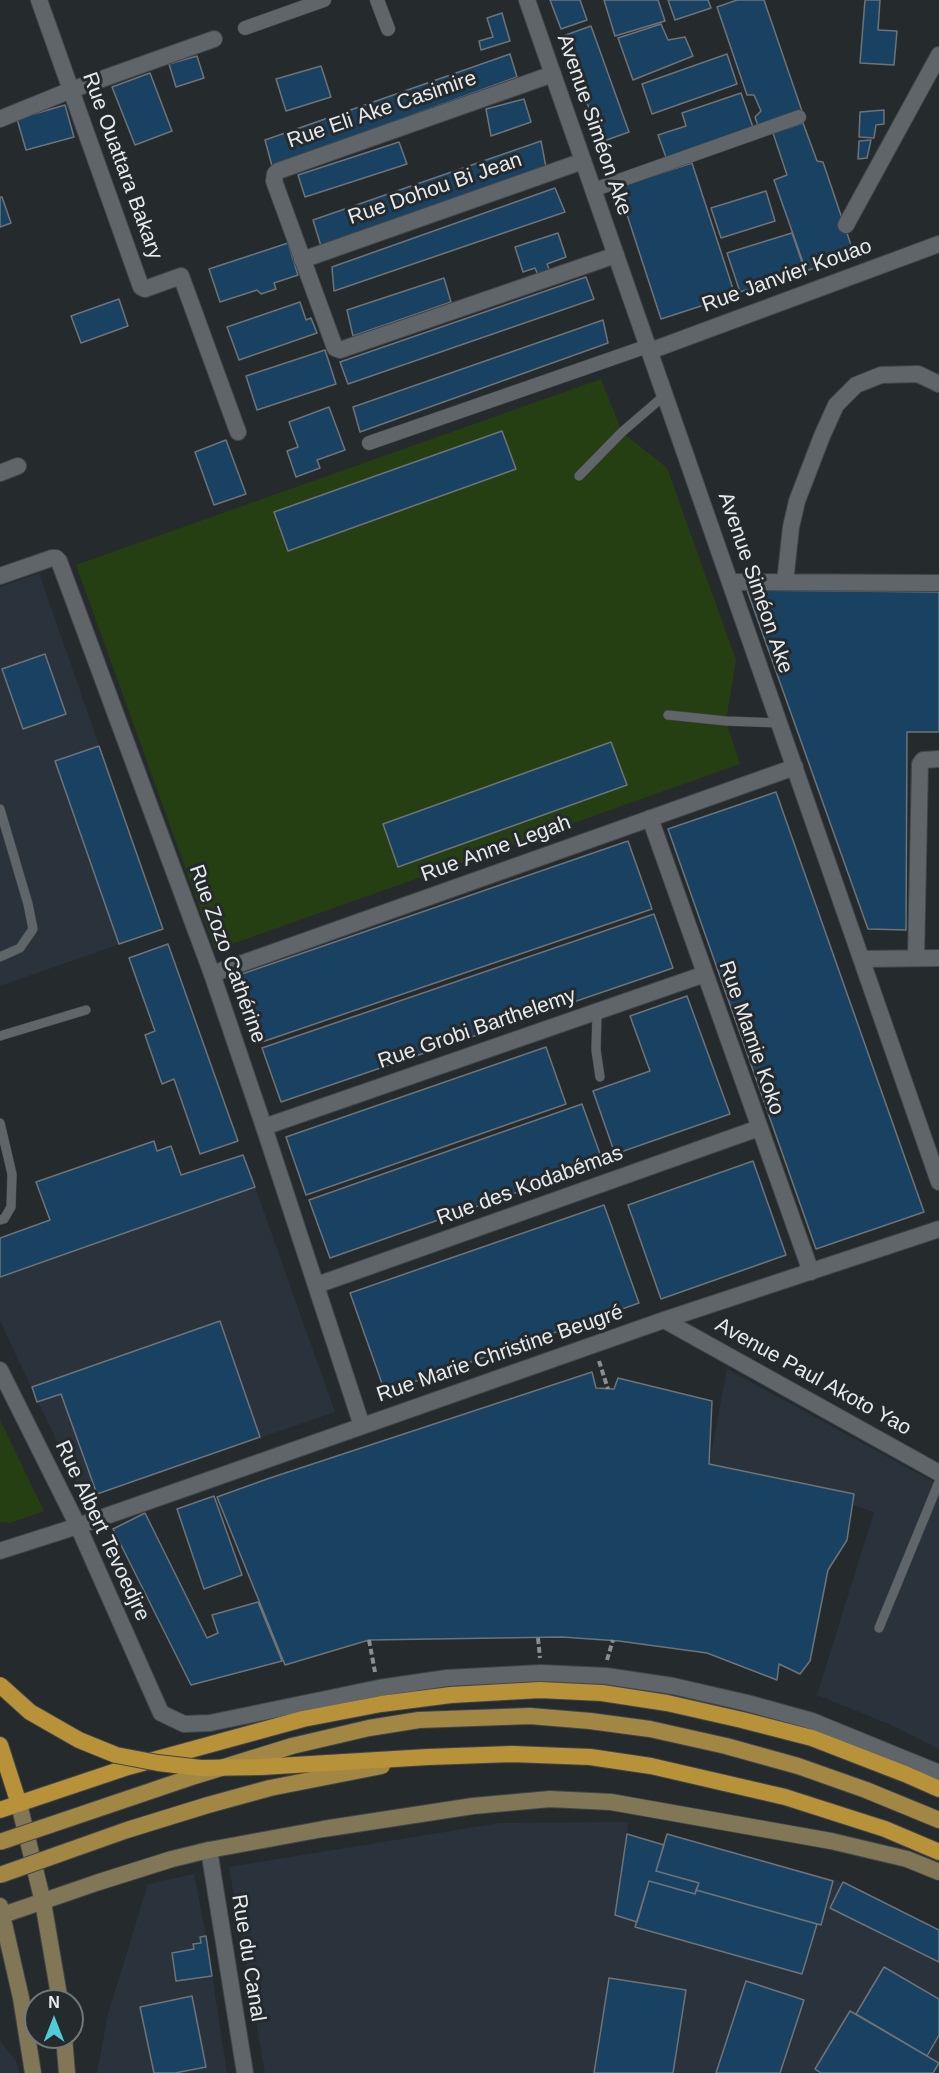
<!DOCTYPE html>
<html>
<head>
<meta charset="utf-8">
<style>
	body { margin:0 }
	#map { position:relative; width:939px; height:2073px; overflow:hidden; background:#252a2d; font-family:Helvetica,sans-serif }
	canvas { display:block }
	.north { position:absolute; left:24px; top:1989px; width:60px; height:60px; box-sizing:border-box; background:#252a2d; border:2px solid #73777a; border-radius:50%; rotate:0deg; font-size:16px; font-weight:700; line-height:24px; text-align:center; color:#e8ebed }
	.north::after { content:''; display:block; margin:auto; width:21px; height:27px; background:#52cbd9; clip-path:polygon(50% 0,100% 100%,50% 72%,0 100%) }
</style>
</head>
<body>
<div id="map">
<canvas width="939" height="2073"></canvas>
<div class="north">N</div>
</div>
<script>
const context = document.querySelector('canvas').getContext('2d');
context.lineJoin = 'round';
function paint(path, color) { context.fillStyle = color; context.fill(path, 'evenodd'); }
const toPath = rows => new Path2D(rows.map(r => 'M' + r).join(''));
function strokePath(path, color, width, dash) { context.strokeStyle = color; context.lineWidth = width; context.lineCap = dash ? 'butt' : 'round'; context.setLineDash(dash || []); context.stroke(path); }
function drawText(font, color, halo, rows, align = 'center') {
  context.font = font + ' Helvetica,sans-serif'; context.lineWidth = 6; context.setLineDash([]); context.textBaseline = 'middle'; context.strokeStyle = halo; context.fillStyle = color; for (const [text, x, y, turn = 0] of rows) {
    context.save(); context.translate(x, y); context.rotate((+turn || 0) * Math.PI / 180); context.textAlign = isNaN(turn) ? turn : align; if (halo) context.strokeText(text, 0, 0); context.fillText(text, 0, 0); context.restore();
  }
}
const built = toPath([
	[39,573,163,929,0,986,0,587],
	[255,1187,335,1412,84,1498,0,1321,0,1277],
	[727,1369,939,1485,939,1749,889,1724,817,1695,874,1512,853,1505,854,1494,709,1464],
	[628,1822,627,1834,663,1845,667,1834,843,1882,939,1930,939,2073,265,2073,229,1867,500,1823],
	[194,1874,206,1936,227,2073,97,2073,108,2014,148,1884],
	[0,2041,16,2061,19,2073,0,2073]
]);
const green = toPath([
	[601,379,622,432,667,468,736,660,726,721,740,764,215,950,76,565],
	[0,1420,44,1511,10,1523,0,1522]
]);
const building = toPath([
	[550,0,580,0,587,20,561,29,550,0],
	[604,0,658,0,665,21,615,36,604,0],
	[668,0,708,0,711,8,675,20,668,0],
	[737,0,764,0,803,114,759,129,755,117,761,111,754,95,747,95,717,7,737,0],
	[865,0,880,0,878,30,897,31,894,65,860,63,865,0],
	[502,13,510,41,481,50,479,41,493,37,487,18,502,13],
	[661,24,668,40,685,37,693,56,633,80,618,38,661,24],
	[591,26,629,132,601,142,563,36,591,26],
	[510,54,517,77,272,166,265,140,510,54],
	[727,54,737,84,652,114,642,84,727,54],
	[197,56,204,78,176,87,169,64,197,56],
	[321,66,331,97,286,111,276,79,321,66],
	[150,73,172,131,135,145,112,87,150,73],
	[741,93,754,130,667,160,658,135,686,126,682,113,741,93],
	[524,99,531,122,491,136,486,109,524,99],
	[65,105,74,137,26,150,17,119,65,105],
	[884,110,884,124,876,125,874,138,859,137,860,112,884,110],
	[803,123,817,161,823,162,854,254,806,271,774,180,787,175,773,133,803,123],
	[871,140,867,158,858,159,859,141,871,140],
	[541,141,546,167,321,246,313,220,541,141],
	[399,142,407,164,305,197,298,175,399,142],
	[692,163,735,295,661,319,618,187,692,163],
	[555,188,565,212,334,291,332,267,555,188],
	[766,191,775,221,721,238,711,208,766,191],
	[0,197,2,197,11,223,0,227,0,197],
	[558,233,566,257,547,264,550,271,538,275,535,268,523,272,515,247,558,233],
	[792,233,805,271,740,292,727,253,792,233],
	[288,243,298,275,274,283,276,289,261,294,257,290,220,302,209,269,288,243],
	[586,277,594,299,348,384,340,362,586,277],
	[444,278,451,302,353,336,347,310,444,278],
	[119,299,128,326,81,343,71,316,119,299],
	[300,302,306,320,311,318,317,333,239,360,227,327,300,302],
	[603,320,608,343,360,432,353,407,603,320],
	[325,350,336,384,257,410,246,376,325,350],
	[329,407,345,450,317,460,320,468,296,477,287,451,298,447,289,422,329,407],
	[502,431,516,469,288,551,274,512,502,431],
	[226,440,246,494,214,505,195,452,226,440],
	[747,590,939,592,939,732,907,732,906,930,868,929,747,590],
	[45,654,66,714,23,729,2,669,45,654],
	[611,742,627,785,398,867,383,824,611,742],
	[99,746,163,929,119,944,55,761,99,746],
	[776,792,924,1212,816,1249,668,829,776,792],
	[628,841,652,909,259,1043,236,976,628,841],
	[654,914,673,968,281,1102,262,1048,654,914],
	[168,944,238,1141,200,1154,174,1079,162,1084,145,1035,155,1031,129,958,168,944],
	[687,996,730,1114,615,1154,593,1091,650,1071,630,1016,687,996],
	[546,1047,566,1104,306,1195,286,1137,546,1047],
	[582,1104,603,1162,330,1258,309,1200,582,1104],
	[154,1141,157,1151,171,1146,181,1175,243,1155,255,1187,0,1277,0,1238,50,1220,36,1182,154,1141],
	[753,1161,786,1255,661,1299,628,1205,753,1161],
	[604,1205,639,1303,385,1392,350,1293,604,1205],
	[220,1321,260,1437,97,1494,61,1394,37,1402,32,1387,220,1321],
	[592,1372,596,1388,614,1389,618,1378,712,1401,709,1464,854,1494,847,1540,828,1570,810,1661,800,1674,779,1664,777,1680,707,1653,619,1641,562,1637,369,1640,285,1665,217,1497,270,1478,592,1372],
	[214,1496,242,1575,204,1589,177,1509,214,1496],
	[145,1513,207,1638,218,1633,212,1615,258,1602,282,1661,191,1685,113,1529,145,1513],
	[627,1834,664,1845,656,1871,699,1883,695,1894,649,1881,637,1922,615,1915,627,1834],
	[667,1834,833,1881,821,1925,696,1890,699,1883,656,1871,667,1834],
	[649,1881,695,1894,696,1890,817,1924,802,1974,635,1927,649,1881],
	[843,1882,939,1930,939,1962,830,1908,843,1882],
	[206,1936,212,1976,176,1981,172,1953,194,1949,193,1944,201,1943,200,1937,206,1936],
	[884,1967,939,1999,939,2035,927,2056,856,2014,884,1967],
	[609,1978,686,1990,673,2073,594,2073,609,1978],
	[746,1981,804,2000,780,2073,716,2073,746,1981],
	[192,1996,206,2067,175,2073,154,2073,140,2007,192,1996],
	[850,2011,939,2063,933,2073,821,2073,815,2069,850,2011]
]);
const path = toPath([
	[599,1361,608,1389],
	[538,1638,540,1658],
	[369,1640,375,1672],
	[607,1660,613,1640]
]);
const service = toPath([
	[579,476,622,432,665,395],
	[668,715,726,721,780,723],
	[0,809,28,904,33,929,20,948,0,957],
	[597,1012,596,1050,600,1077],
	[0,1036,86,1010],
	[0,1123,12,1174,11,1207,4,1219,0,1220],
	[879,1628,939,1482]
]);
const pedestrian = toPath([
	[377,0,388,29],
	[245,28,324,0],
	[593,190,799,117],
	[369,443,648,346]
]);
const minor = toPath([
	[39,0,141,287,145,289,181,276,238,432],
	[553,74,278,171,275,174,274,181,335,348,340,350,616,255],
	[0,119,71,90,214,39],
	[846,225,939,55],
	[302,260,583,161],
	[650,351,939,244],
	[0,473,18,466],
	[0,576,52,558,56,558,59,561,212,974,264,1127,362,1426],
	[731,582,939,583],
	[785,582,791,527,797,501,822,436,836,405,856,385,881,375,918,374,939,384],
	[650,818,811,1272],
	[916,958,920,764,923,760,939,759],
	[862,959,939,958],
	[212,974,795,767],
	[264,1127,705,974],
	[317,1285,759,1128],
	[664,1320,939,1473],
	[0,1370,78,1526,161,1713,184,1724,210,1723,379,1688,447,1678,541,1673,606,1676,673,1686,747,1703,812,1721,939,1773],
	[0,1551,78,1526,664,1320,939,1229],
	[209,1850,245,2073]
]);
const tertiary = toPath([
	[527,0,939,1182]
]);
const secondary = toPath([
	[19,1804,43,1902,60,2001],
	[0,1906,21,1998,33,2073],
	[0,1916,99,1882,172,1859,209,1850,323,1829,473,1806,550,1799,611,1802,831,1841,907,1859,939,1872],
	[64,2037,67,2073]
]);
const primary = toPath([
	[866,1790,939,1820]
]);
const trunk = toPath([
	[0,1745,19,1804],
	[428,1757,512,1754,590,1757,651,1766,785,1797,885,1829,939,1852],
	[0,1810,128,1767,303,1719,381,1704,451,1695,540,1690,602,1693,667,1703,742,1720,812,1738,905,1774,939,1789]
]);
const primaryBridge = toPath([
	[0,1842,195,1776,292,1746,369,1728,419,1720,530,1716,590,1721,650,1729,726,1746,798,1766,866,1790],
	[0,1875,127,1830,208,1805,270,1788,382,1766]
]);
const trunkBridge = toPath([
	[0,1685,30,1712,79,1740,116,1755,158,1763,201,1768,261,1767,428,1757]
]);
const streetNames = [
	["Rue Eli Ake Casimire",382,110,-19],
	["Avenue Siméon Ake",594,125,71],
	["Rue Ouattara Bakary",122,166,70],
	["Rue Dohou Bi Jean",435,189,-19],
	["Rue Janvier Kouao",787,276,-20],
	["Avenue Siméon Ake",755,583,71],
	["Rue Anne Legah",496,849,-20],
	["Rue Zozo Cathérine",227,954,70],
	["Rue Grobi Barthelemy",477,1029,-19],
	["Rue Mamie Koko",751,1038,71],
	["Rue des Kodabémas",530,1186,-20],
	["Rue Marie Christine Beugré",500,1354,-19],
	["Avenue Paul Akoto Yao",813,1377,29],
	["Rue Albert Tevoedjre",102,1531,65],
	["Rue du Canal",248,1958,81]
];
paint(built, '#2a333c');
paint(green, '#263f12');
paint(building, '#194262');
strokePath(building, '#6e7378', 1.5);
strokePath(service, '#42464a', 10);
strokePath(pedestrian, '#42464a', 15);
strokePath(minor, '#42464a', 18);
strokePath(tertiary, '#42464a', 18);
strokePath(secondary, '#42464a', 18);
strokePath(primary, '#42464a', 18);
strokePath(trunk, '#42464a', 18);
strokePath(path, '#8a8e91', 4, [6, 3]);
strokePath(service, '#606569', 9);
strokePath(pedestrian, '#606569', 14);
strokePath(minor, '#606569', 16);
strokePath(tertiary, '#606569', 16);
strokePath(secondary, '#817656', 16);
strokePath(primary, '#a28744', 16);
strokePath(trunk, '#b89238', 16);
strokePath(primaryBridge, '#42464a', 18, []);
strokePath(trunkBridge, '#42464a', 18, []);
strokePath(primaryBridge, '#a28744', 16);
strokePath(trunkBridge, '#b89238', 16);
drawText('21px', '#e8ebed', '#252a2d', streetNames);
</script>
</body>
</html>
